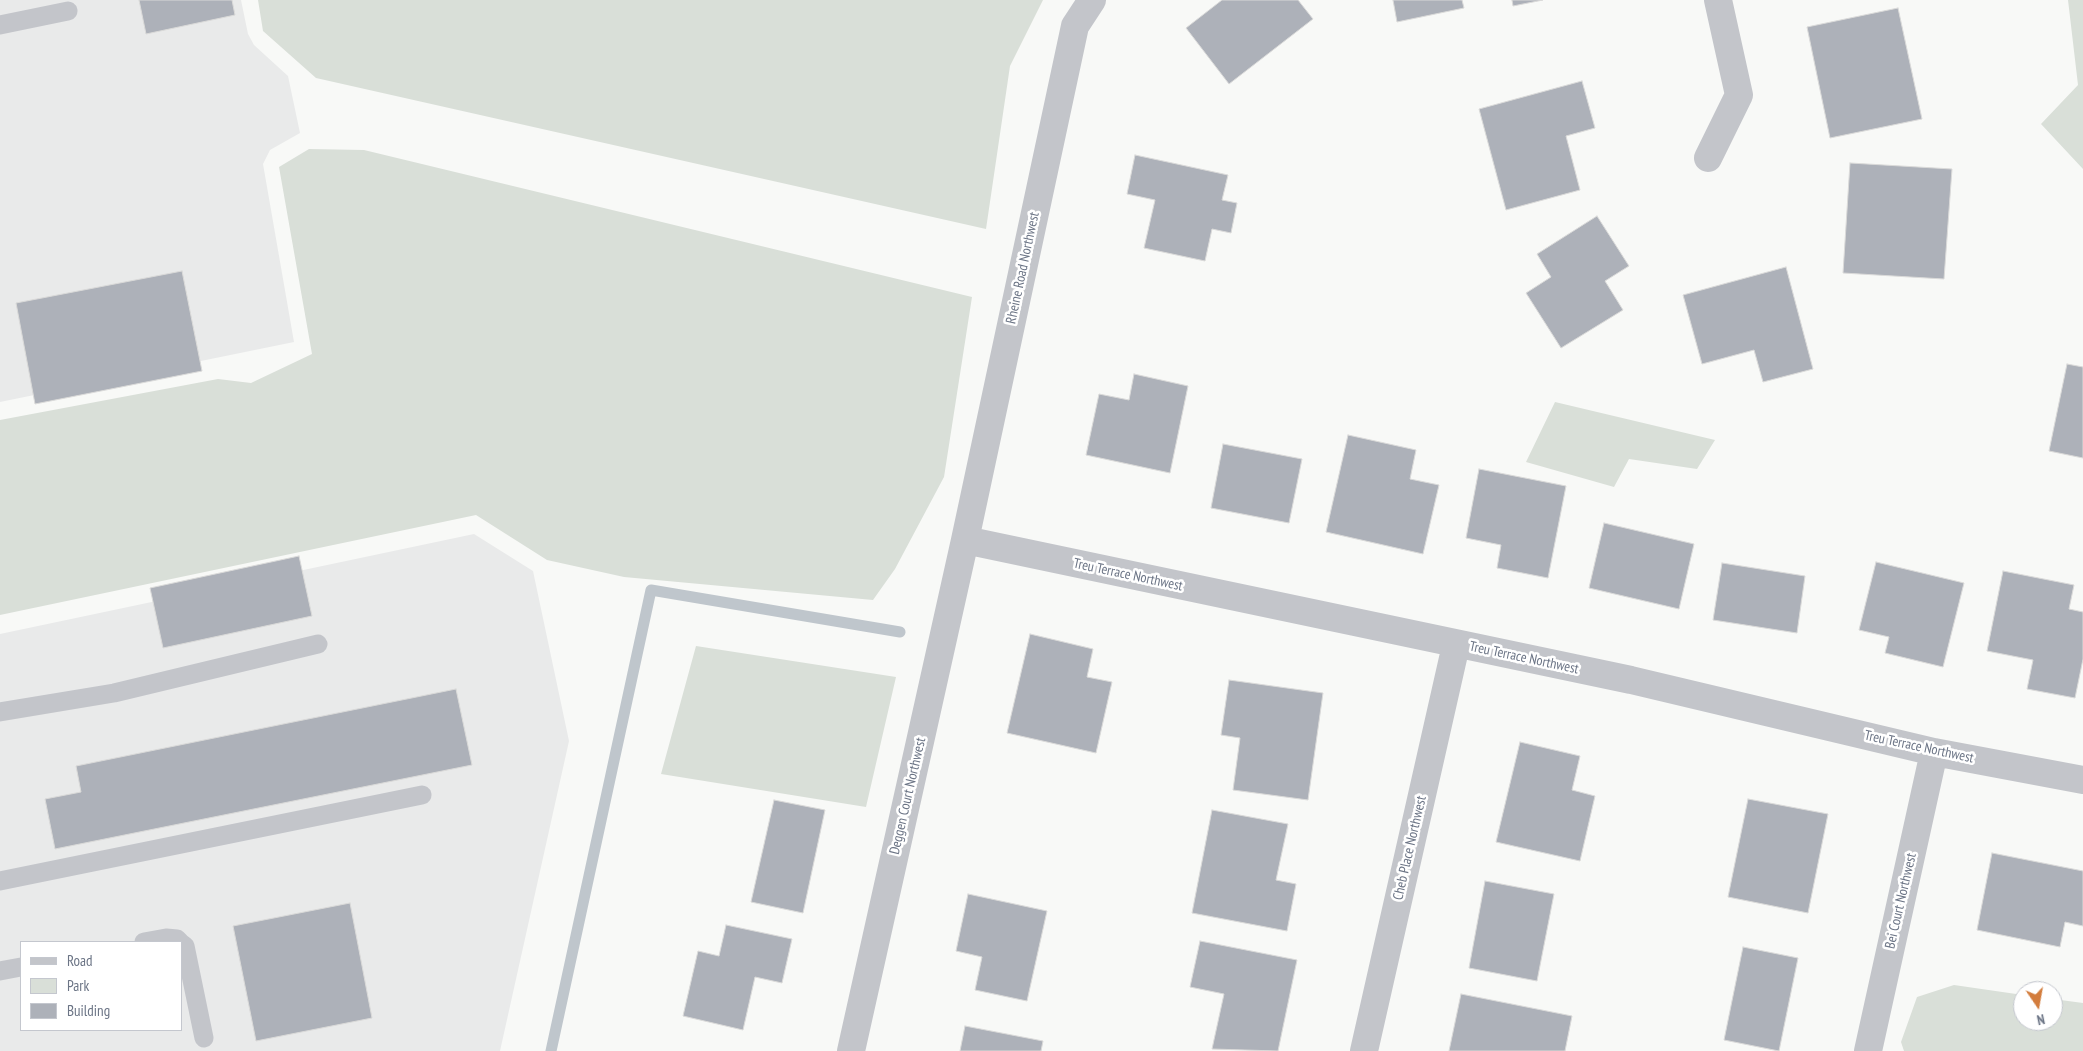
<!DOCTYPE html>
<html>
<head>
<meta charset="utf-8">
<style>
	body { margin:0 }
	#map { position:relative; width:2083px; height:1051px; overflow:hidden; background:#f8f9f7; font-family:"PT Sans Narrow",sans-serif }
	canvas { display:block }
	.legend { position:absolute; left:20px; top:941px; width:162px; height:90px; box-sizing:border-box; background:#fff; border:1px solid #c4c7ce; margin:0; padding:6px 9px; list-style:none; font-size:15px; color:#6b7485 }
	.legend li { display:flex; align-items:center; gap:10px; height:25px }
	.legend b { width:25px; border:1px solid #c4c7ce }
	.north { position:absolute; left:2013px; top:981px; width:50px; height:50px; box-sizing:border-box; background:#fff; border:1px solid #c4c7ce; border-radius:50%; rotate:168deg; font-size:14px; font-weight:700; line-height:20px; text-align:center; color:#6b7485 }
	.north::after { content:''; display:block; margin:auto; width:18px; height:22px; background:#d37d3d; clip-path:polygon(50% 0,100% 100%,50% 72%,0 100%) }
</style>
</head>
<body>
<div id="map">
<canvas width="2083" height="1051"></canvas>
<ul class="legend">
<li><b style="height:6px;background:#c3c5ca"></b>Road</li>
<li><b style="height:14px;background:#d9dfd8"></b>Park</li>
<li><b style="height:14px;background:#adb1b9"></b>Building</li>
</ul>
<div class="north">N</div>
</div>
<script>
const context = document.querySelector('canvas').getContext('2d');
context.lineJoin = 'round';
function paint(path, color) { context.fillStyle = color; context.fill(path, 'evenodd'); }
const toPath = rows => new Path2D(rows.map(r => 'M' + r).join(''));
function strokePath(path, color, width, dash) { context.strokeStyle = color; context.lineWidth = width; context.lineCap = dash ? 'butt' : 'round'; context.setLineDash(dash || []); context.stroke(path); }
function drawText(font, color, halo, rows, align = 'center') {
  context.font = font + ' "PT Sans Narrow",sans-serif'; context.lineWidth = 5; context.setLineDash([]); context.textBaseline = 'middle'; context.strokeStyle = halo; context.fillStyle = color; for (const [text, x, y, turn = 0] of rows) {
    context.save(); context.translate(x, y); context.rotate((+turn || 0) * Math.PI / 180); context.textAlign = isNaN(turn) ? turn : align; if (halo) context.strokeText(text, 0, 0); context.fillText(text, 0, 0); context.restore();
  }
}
const built = toPath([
	[0,0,241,0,248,34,254,45,288,76,300,133,270,150,263,164,294,342,0,402],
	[474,534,533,571,569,741,500,1051,0,1051,0,634],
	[21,942,181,942,181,1030,21,1030]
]);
const green = toPath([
	[258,0,1043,0,1010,66,986,229,316,78,263,31],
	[2068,0,2083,0,2083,169,2041,124,2078,85],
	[309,149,364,150,972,297,944,477,895,569,873,600,624,577,547,560,476,515,0,615,0,420,218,379,251,383,312,354,279,167],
	[1555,402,1715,440,1697,469,1629,459,1614,487,1526,462],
	[696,646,896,677,866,807,661,774],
	[1954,985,2023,995,2023,1021,2053,1021,2053,999,2083,1003,2083,1051,1904,1051,1901,1042,1917,997]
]);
const stream = toPath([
	[551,1051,651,590,900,632]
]);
const building = toPath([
	[139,0,232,0,235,15,146,34,139,0],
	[1222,0,1298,0,1313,19,1229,84,1186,28,1222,0],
	[1393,0,1462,0,1464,8,1397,22,1393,0],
	[1512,0,1543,0,1513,6,1512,0],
	[1898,8,1922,119,1830,138,1807,27,1898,8],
	[1582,81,1595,128,1566,136,1580,190,1506,210,1479,109,1582,81],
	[1135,155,1228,175,1222,200,1237,203,1231,233,1212,229,1205,261,1144,248,1155,200,1127,194,1135,155],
	[1850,163,1952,169,1944,279,1843,273,1850,163],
	[1597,216,1629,266,1605,281,1623,310,1561,348,1526,293,1551,277,1537,254,1597,216],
	[1786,267,1813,369,1763,382,1754,350,1702,364,1683,295,1786,267],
	[182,271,202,371,35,404,16,303,182,271],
	[2067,364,2083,367,2083,458,2049,451,2067,364],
	[1134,374,1188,386,1170,473,1086,455,1099,394,1129,400,1134,374],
	[1348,435,1416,450,1410,479,1439,485,1423,554,1326,532,1348,435],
	[1223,444,1302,459,1289,523,1211,508,1223,444],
	[1479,469,1566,486,1548,578,1497,568,1501,545,1466,538,1479,469],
	[1604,523,1694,544,1679,609,1589,588,1604,523],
	[299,556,312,616,163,648,150,588,299,556],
	[1876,562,1964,583,1943,667,1885,653,1889,637,1859,630,1876,562],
	[1722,563,1805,576,1797,633,1713,620,1722,563],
	[2003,571,2074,585,2069,609,2083,612,2083,659,2075,698,2027,689,2033,660,1987,651,2003,571],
	[1030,634,1093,649,1087,677,1112,682,1096,753,1007,733,1030,634],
	[1229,680,1323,693,1308,800,1233,790,1240,738,1221,735,1229,680],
	[456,689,472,765,55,849,45,799,81,792,76,766,456,689],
	[1520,742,1580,756,1572,790,1595,796,1580,861,1496,842,1520,742],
	[1748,799,1828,814,1808,913,1728,897,1748,799],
	[774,800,825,810,803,913,751,902,774,800],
	[1212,810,1288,824,1276,880,1296,884,1287,931,1192,913,1212,810],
	[1992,853,2083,871,2083,926,2065,922,2060,947,1977,930,1992,853],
	[1485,881,1554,894,1537,981,1469,968,1485,881],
	[968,894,1047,911,1027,1001,975,990,982,957,956,951,968,894],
	[350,903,372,1018,256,1041,233,926,350,903],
	[726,925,792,939,782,983,755,977,743,1030,683,1016,698,951,719,956,726,925],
	[1200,941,1297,960,1278,1051,1212,1049,1224,994,1190,987,1200,941],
	[1743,947,1798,958,1779,1051,1724,1040,1743,947],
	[1461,994,1572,1016,1565,1051,1449,1051,1461,994],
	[965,1026,1043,1041,1041,1051,960,1051,965,1026]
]);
const service = toPath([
	[0,25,68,11],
	[0,712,114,693,318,644],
	[0,881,422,795],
	[144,942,166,938,177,939,180,942],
	[181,943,185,946,204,1038],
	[0,971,21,967]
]);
const minor = toPath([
	[1708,158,1739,95,1718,0],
	[965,540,1631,680,1934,752,2083,780],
	[851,1051,965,540,1075,26,1092,0],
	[1364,1051,1456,645],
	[1868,1051,1934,752]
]);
const streetNames = [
	["Rheine Road Northwest",1023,268,-78],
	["Treu Terrace Northwest",1128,575,12],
	["Treu Terrace Northwest",1524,658,12],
	["Treu Terrace Northwest",1919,747,12],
	["Deggen Court Northwest",908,796,-77],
	["Cheb Place Northwest",1410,848,-77],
	["Bei Court Northwest",1901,901,-77]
];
paint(built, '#e9eaea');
paint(green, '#d9dfd8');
strokePath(stream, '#bfc6cc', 11);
paint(building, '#adb1b9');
strokePath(building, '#dadad9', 1);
strokePath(service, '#c3c5ca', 19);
strokePath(minor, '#c3c5ca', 28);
drawText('14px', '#6b7485', '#fff', streetNames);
</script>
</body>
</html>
